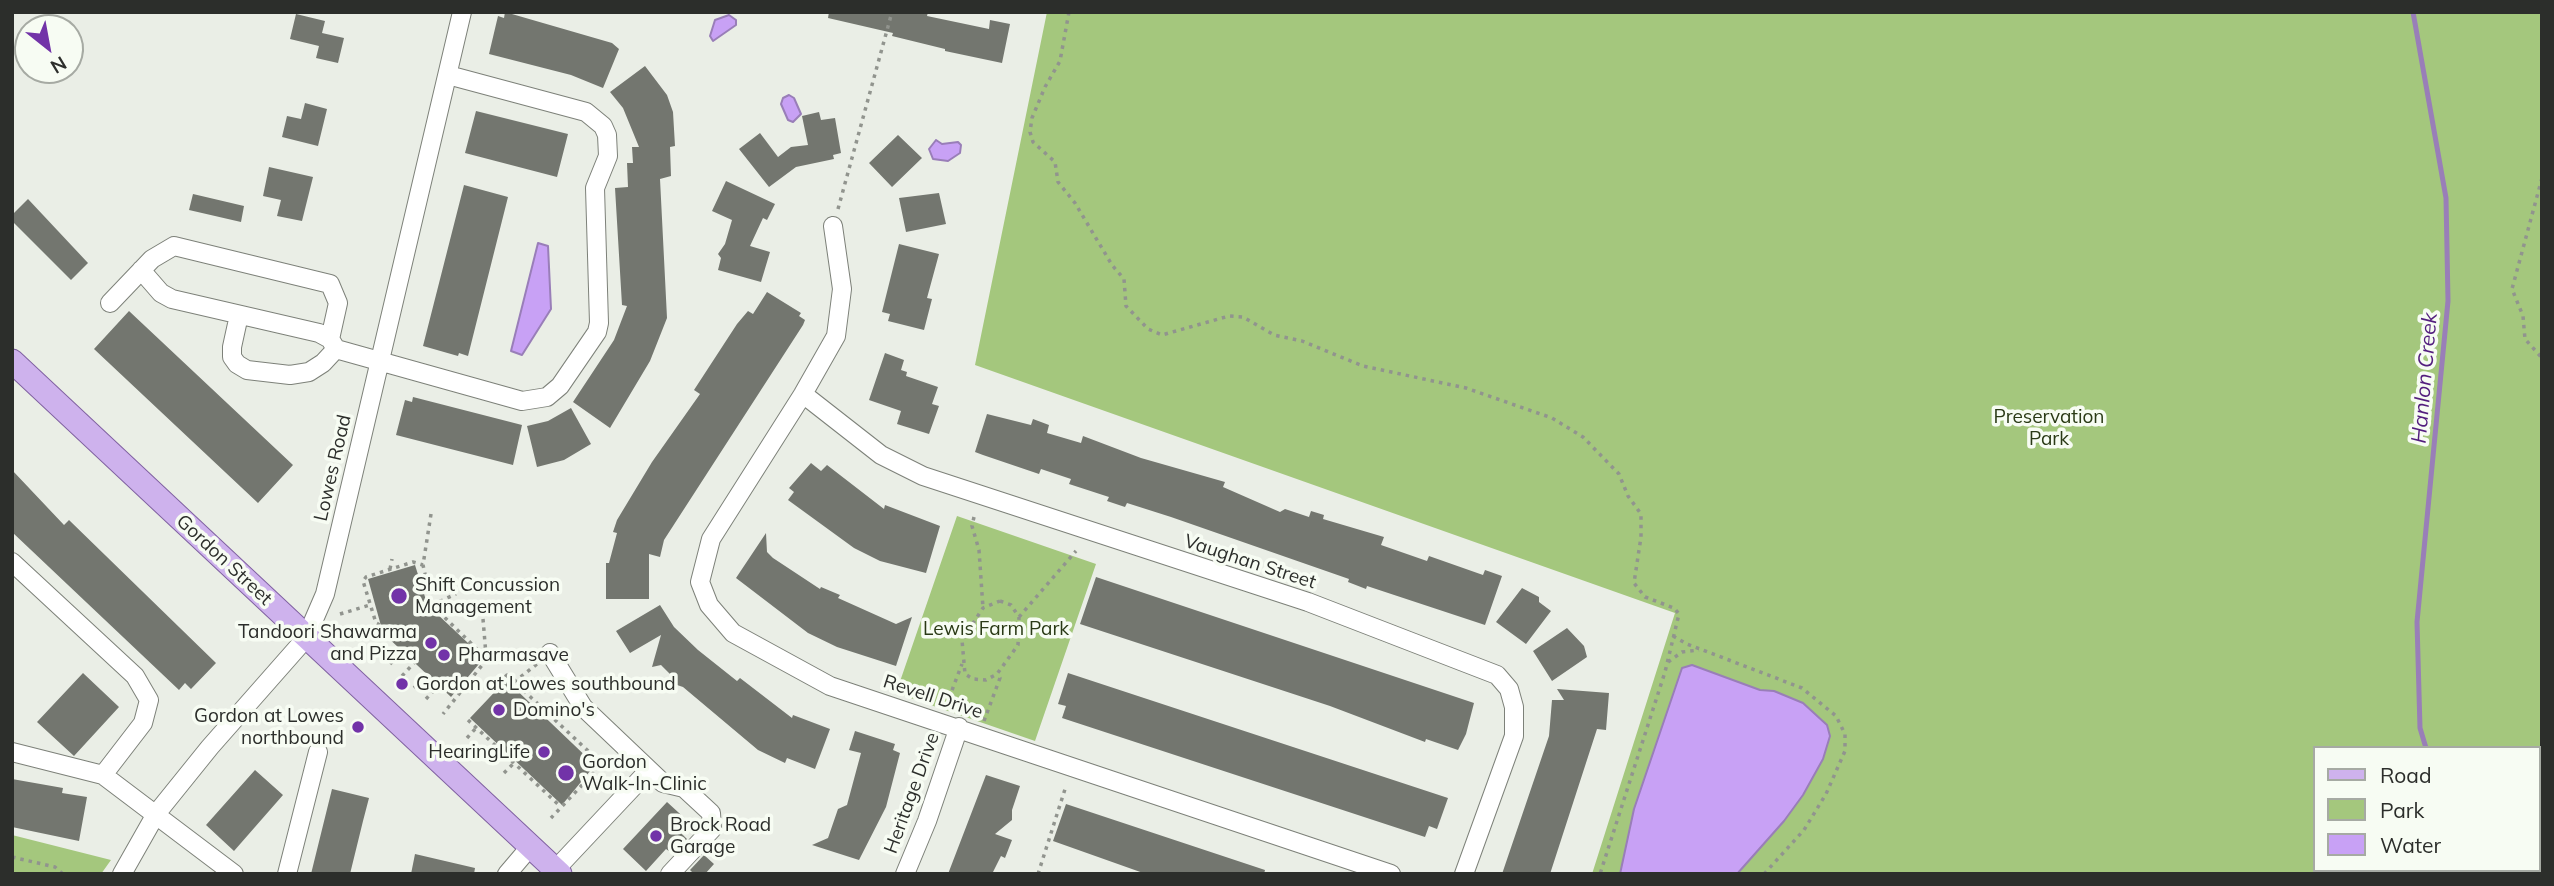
<!DOCTYPE html>
<html>
<head>
<meta charset="utf-8">
<style>
	body { margin:0 }
	#map { position:relative; width:2554px; height:886px; overflow:hidden; background:#eaeee6; font-family:Mulish,sans-serif }
	canvas { display:block }
	.frame { position:absolute; inset:0; border:14px solid #2c2e2b; pointer-events:none }
	.legend { position:absolute; left:2313px; top:746px; width:228px; height:126px; box-sizing:border-box; background:#f7fcf3; border:2px solid #a6aaa3; margin:0; padding:9px 12px; list-style:none; font-size:21px; color:#2c2e2b }
	.legend li { display:flex; align-items:center; gap:14px; height:35px }
	.legend b { width:35px; border:2px solid #a6aaa3 }
	.north { position:absolute; left:14px; top:14px; width:70px; height:70px; box-sizing:border-box; background:#f7fcf3; border:2px solid #a6aaa3; border-radius:50%; rotate:149deg; font-size:19px; font-weight:700; line-height:28px; text-align:center; color:#2c2e2b }
	.north::after { content:''; display:block; margin:auto; width:24px; height:32px; background:#7233a8; clip-path:polygon(50% 0,100% 100%,50% 72%,0 100%) }
</style>
</head>
<body>
<div id="map">
<canvas width="2554" height="886"></canvas>
<div class="frame"></div>
<ul class="legend">
<li><b style="height:9px;background:#ceb2ed"></b>Road</li>
<li><b style="height:19px;background:#a4c77d"></b>Park</li>
<li><b style="height:19px;background:#c8a1f5"></b>Water</li>
</ul>
<div class="north">N</div>
</div>
<script>
const context = document.querySelector('canvas').getContext('2d');
context.lineJoin = 'round';
function paint(path, color) { context.fillStyle = color; context.fill(path, 'evenodd'); }
const toPath = rows => new Path2D(rows.map(r => 'M' + r).join(''));
function strokePath(path, color, width, dash) { context.strokeStyle = color; context.lineWidth = width; context.lineCap = dash ? 'butt' : 'round'; context.setLineDash(dash || []); context.stroke(path); }
function drawText(font, color, halo, rows, align = 'center') {
  context.font = font + ' Mulish,sans-serif'; context.lineWidth = 7; context.setLineDash([]); context.textBaseline = 'middle'; context.strokeStyle = halo; context.fillStyle = color; for (const [text, x, y, turn = 0] of rows) {
    context.save(); context.translate(x, y); context.rotate((+turn || 0) * Math.PI / 180); context.textAlign = isNaN(turn) ? turn : align; if (halo) context.strokeText(text, 0, 0); context.fillText(text, 0, 0); context.restore();
  }
}
const green = toPath([
	[1047,12,2542,12,2542,874,1592,874,1675,613,975,365],
	[2314,748,2538,748,2538,870,2314,870],
	[957,516,1096,564,1035,741,896,693],
	[12,835,111,860,101,874,12,874]
]);
const water = toPath([
	[729,15,736,20,736,25,713,41,710,36,715,20,729,15],
	[789,95,794,98,801,114,793,122,788,120,781,104,783,98,789,95],
	[936,140,942,144,958,142,961,145,960,153,948,161,933,159,929,149,936,140],
	[538,243,548,246,551,309,522,355,511,351,538,243],
	[1692,665,1760,690,1774,691,1803,703,1827,725,1830,736,1823,759,1803,795,1784,821,1737,874,1620,874,1634,809,1682,668,1692,665]
]);
const stream = toPath([
	[2413,12,2446,198,2448,301,2417,622,2420,728,2426,748],
	[2538,837,2542,838]
]);
const building = toPath([
	[505,12,612,43,619,49,603,88,571,75,489,54,498,16,504,18],
	[829,12,928,12,927,16,989,29,990,20,1010,24,1002,63,945,51,945,49,892,36,893,33,828,18],
	[296,14,325,21,322,33,344,38,338,63,316,58,319,46,290,39],
	[645,66,667,95,673,112,675,146,670,147,671,176,660,179,667,318,650,361,610,428,573,402,614,340,627,306,622,305,615,188,628,187,627,163,633,163,632,147,639,147,623,108,610,92],
	[305,103,327,109,318,146,282,137,287,116,301,119],
	[476,111,568,134,557,177,465,153],
	[819,112,821,120,835,118,841,153,833,155,834,159,796,167,769,187,739,149,760,133,778,157,791,147,808,145,802,116],
	[898,135,922,158,892,187,869,163],
	[269,167,313,177,302,221,277,216,281,200,263,196],
	[726,181,775,204,767,220,763,218,750,246,770,252,761,282,718,270,721,258,718,254,725,244,732,220,712,211],
	[464,185,508,197,468,356,459,353,458,356,423,346],
	[939,193,946,224,906,232,899,198],
	[193,194,244,206,241,222,189,210],
	[28,199,88,263,71,280,12,221,12,215],
	[899,244,939,254,927,298,932,299,924,330,888,321,890,314,882,312],
	[767,292,801,313,799,316,805,320,803,325,664,540,660,557,649,554,649,599,606,599,606,563,609,563,617,533,613,532,617,520,652,462,700,394,694,390,737,324,748,311,753,314],
	[129,311,293,465,258,503,94,349],
	[885,353,904,360,901,370,907,372,906,376,938,387,932,404,939,406,929,434,897,424,901,411,869,400],
	[413,397,522,425,513,465,396,435,405,400,412,402],
	[571,408,591,444,564,460,537,467,527,426,548,421],
	[987,414,1031,425,1033,419,1049,425,1047,433,1081,443,1083,436,1141,458,1225,482,1223,487,1280,512,1285,509,1309,517,1311,511,1324,515,1323,519,1384,537,1381,545,1427,561,1429,556,1483,575,1485,570,1502,576,1485,625,1367,586,1366,589,1348,582,1349,579,1171,517,1127,503,1125,507,1107,501,1109,497,1069,484,1071,479,1041,469,1039,474,983,455,975,452],
	[811,463,821,471,827,465,884,509,885,505,940,526,926,573,880,561,854,548,788,500,794,492,789,488],
	[12,470,64,525,69,520,216,663,191,689,185,683,179,690,12,532],
	[766,533,767,552,773,558,820,589,821,587,840,595,838,598,896,624,912,617,896,666,837,647,808,633,736,578],
	[415,565,430,613,435,612,484,658,451,697,383,633,368,579],
	[1096,577,1474,703,1466,734,1458,750,1426,739,1425,742,1330,706,1080,624],
	[1522,588,1539,597,1539,602,1551,611,1526,644,1496,622],
	[660,605,674,627,698,650,737,681,740,678,792,718,793,715,830,729,815,769,787,758,785,763,758,750,683,687,674,684,674,678,661,665,652,667,661,635,630,653,616,631],
	[1567,628,1584,646,1587,657,1552,681,1533,651],
	[83,673,119,707,74,756,37,722],
	[1068,673,1448,798,1437,829,1429,826,1425,837,1062,718,1066,706,1058,704],
	[506,680,595,765,562,805,470,718],
	[1557,689,1609,693,1606,730,1597,729,1550,874,1502,874,1549,736,1552,700,1564,700],
	[855,731,895,744,893,750,900,753,886,807,859,860,812,845,828,838,838,809,847,805,861,753,849,750],
	[255,770,283,795,234,851,206,825],
	[986,775,1020,786,1012,810,1012,820,995,834,1012,840,1005,858,1001,856,992,874,948,874],
	[12,779,63,788,62,793,87,797,79,841,12,827],
	[332,789,369,798,363,821,350,874,311,874],
	[667,802,690,823,681,833,687,839,673,854,666,849,646,871,623,849],
	[1066,804,1265,870,1264,874,1146,874,1053,841],
	[415,854,475,868,474,874,411,874],
	[704,855,714,864,705,874,694,874,690,870]
]);
const path = toPath([
	[1069,12,1060,61,1045,87,1032,118,1030,132,1033,142,1055,162,1058,182,1075,203,1112,265,1124,279,1126,306,1148,329,1162,335,1229,316,1243,317,1274,335,1302,341,1363,366,1466,388,1552,418,1583,437,1619,474,1628,496,1641,514,1641,537,1634,583,1645,597,1674,608,1679,614,1665,672,1600,874],
	[2542,178,2512,289,2523,316,2525,339,2542,358],
	[838,209,892,12],
	[431,514,423,565,432,605,487,659,443,714],
	[974,517,972,526,979,550,983,608],
	[390,569,392,559],
	[1000,601,1011,605,1019,617,1018,645,997,674,986,680,973,679,965,674,962,640,983,608,1000,601],
	[432,605,456,594],
	[340,614,370,605],
	[1019,617,1076,551],
	[483,619,486,655],
	[380,625,376,623,363,581,366,577,413,562,423,565],
	[1673,636,1687,644,1802,688,1836,716,1845,734,1845,751,1826,794,1804,830,1764,874],
	[378,653,390,641],
	[1668,662,1682,652,1699,650],
	[390,664,402,652],
	[402,676,414,663],
	[514,682,537,664],
	[499,683,507,675,602,764,551,818],
	[414,688,426,675],
	[426,699,438,686],
	[946,706,962,664],
	[468,720,561,807],
	[984,721,1000,678,997,674],
	[467,738,476,728],
	[504,773,514,763],
	[12,857,55,867,63,874],
	[1038,874,1066,786]
]);
const minor = toPath([
	[833,226,842,289,836,336,803,394,711,539,700,582,709,605,733,633,830,686,1391,874],
	[141,270,161,293,172,299,319,333,330,339,336,349,522,401,547,397,560,386,597,332,599,323,595,188,608,156,607,135,603,126,586,112,448,75],
	[110,303,152,259,174,246,330,284,338,303,330,339],
	[239,315,232,347,232,357,237,364,247,370,290,375,309,372,323,363,336,349],
	[803,394,881,455,923,476,1308,602,1497,675,1509,689,1514,707,1514,736,1464,874],
	[12,562,135,676,149,700,143,723,103,775],
	[550,653,583,707,663,783,684,788,711,813,712,829,670,874],
	[12,752,103,775,234,874],
	[555,870,649,770],
	[122,874,156,814,210,747,306,638,325,594,462,12],
	[287,874,318,752],
	[507,874,530,847],
	[905,874,927,821,959,727]
]);
const major = toPath([
	[12,361,560,874]
]);
const markers = [
	[399,596,9,"#7233a8"],
	[431,643,7,"#7233a8"],
	[444,655,7,"#7233a8"],
	[402,684,7,"#7233a8"],
	[499,710,7,"#7233a8"],
	[358,727,7,"#7233a8"],
	[544,752,7,"#7233a8"],
	[566,773,9,"#7233a8"],
	[656,836,7,"#7233a8"]
];
const parkNames = [
	["Preservation",2049,417],
	["Park",2049,439],
	["Lewis Farm Park",996,629]
];
const streetNames = [
	["Lowes Road",333,468,-77],
	["Gordon Street",224,560,43],
	["Vaughan Street",1250,562,18],
	["Revell Drive",933,697,18],
	["Heritage Drive",912,793,-70]
];
const poiNames = [
	["Shift Concussion",415,585],
	["Management",415,607],
	["Tandoori Shawarma",417,632,"right"],
	["and Pizza",417,654,"right"],
	["Pharmasave",458,655],
	["Gordon at Lowes southbound",416,684],
	["Domino's",513,710],
	["Gordon at Lowes",344,716,"right"],
	["northbound",344,738,"right"],
	["HearingLife",530,752,"right"],
	["Gordon",582,762],
	["Walk-In-Clinic",582,784],
	["Brock Road",670,825],
	["Garage",670,847]
];
const waterNames = [
	["Hanlon Creek",2425,378,-85]
];
paint(green, '#a4c77d');
paint(water, '#c8a1f5');
strokePath(water, '#997eb8', 2);
strokePath(stream, '#997eb8', 5);
paint(building, '#73766f');
strokePath(minor, '#7d8179', 20);
strokePath(major, '#8062a1', 25);
strokePath(path, '#91948e', 3.5, [3.5, 5]);
strokePath(minor, '#fff', 18);
strokePath(major, '#ceb2ed', 23);
for (const [x, y, r, color] of markers) { const dot = new Path2D(); dot.arc(x, y, r, 0, 2 * Math.PI); context.fillStyle = color; context.fill(dot); strokePath(dot, '#f7fcf3', 2.5); }
drawText('19px', '#2a3a16', '#f7fcf3', parkNames);
drawText('19px', '#2c2e2b', '#f7fcf3', streetNames);
drawText('19px', '#2c2e2b', '#f7fcf3', poiNames, 'left');
drawText('italic 21px', '#531e7e', '#f7fcf3', waterNames);
</script>
</body>
</html>
